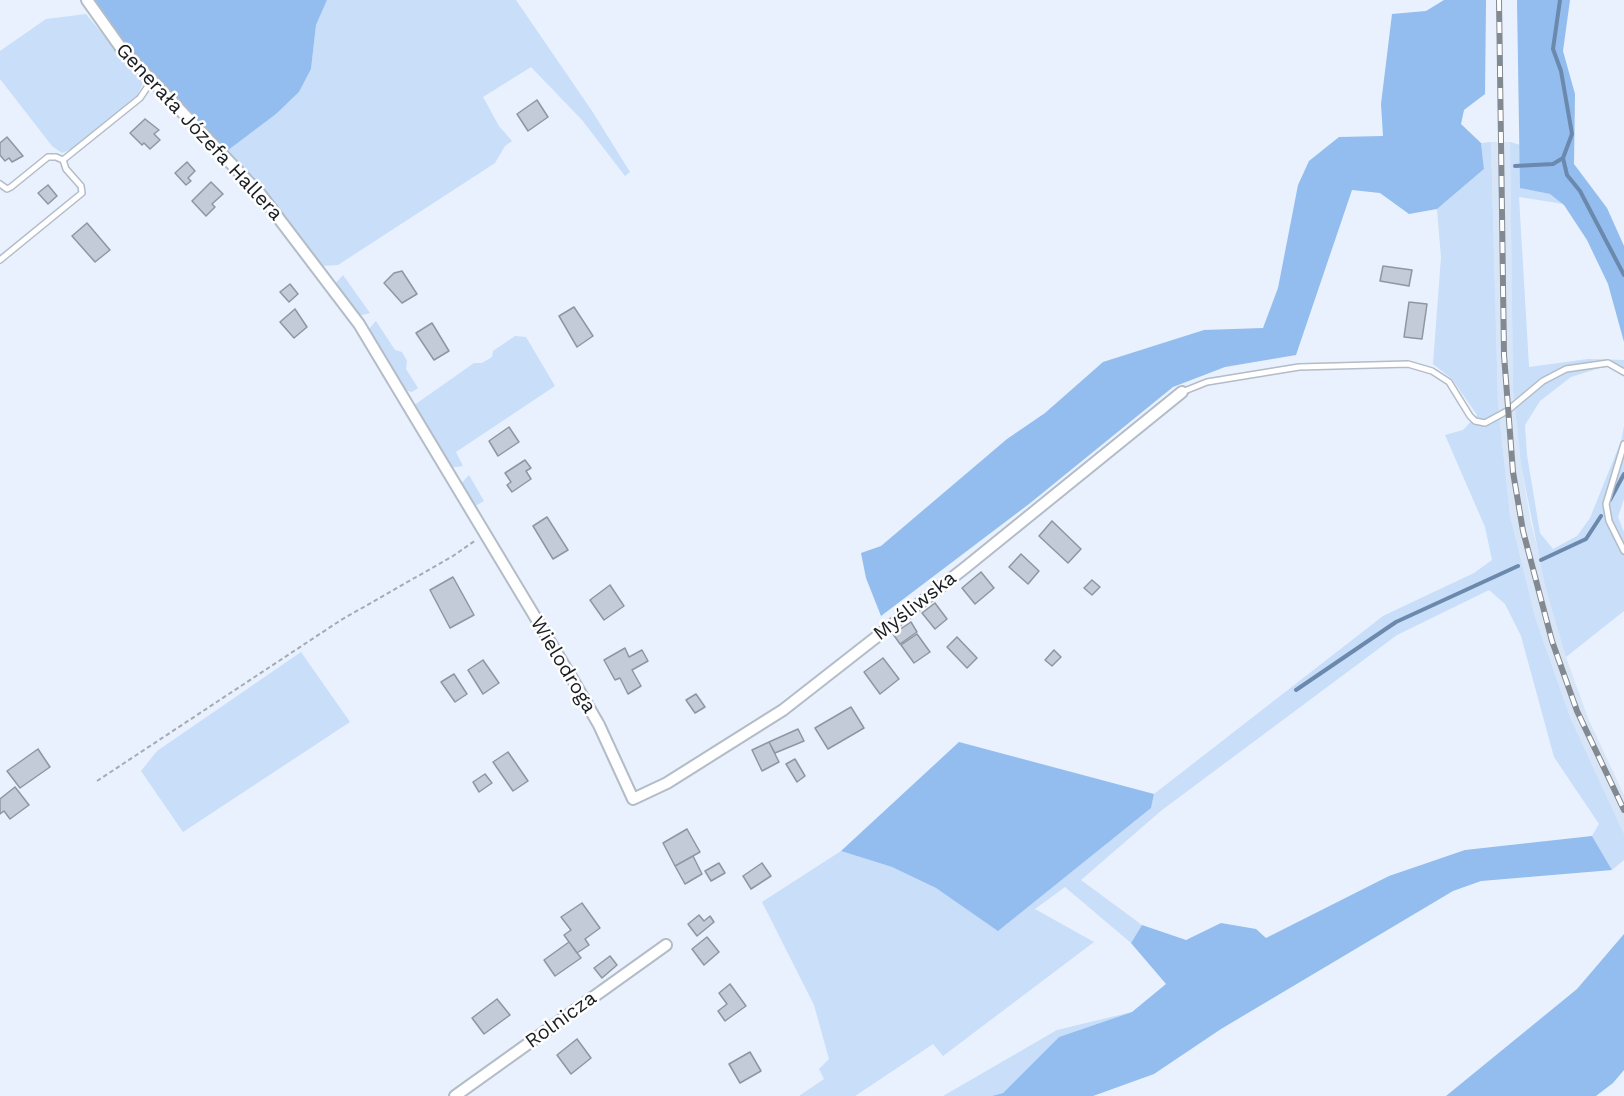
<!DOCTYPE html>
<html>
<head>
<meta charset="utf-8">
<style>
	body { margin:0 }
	canvas { display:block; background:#e8f1fd }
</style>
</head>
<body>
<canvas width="1624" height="1096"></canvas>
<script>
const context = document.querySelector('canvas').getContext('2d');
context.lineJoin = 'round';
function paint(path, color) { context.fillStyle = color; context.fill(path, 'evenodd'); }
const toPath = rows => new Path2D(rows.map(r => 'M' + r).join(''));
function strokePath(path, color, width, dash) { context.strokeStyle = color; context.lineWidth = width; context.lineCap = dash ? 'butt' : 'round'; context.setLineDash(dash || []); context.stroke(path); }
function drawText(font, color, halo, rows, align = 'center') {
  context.font = font + ' "Work Sans",sans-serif'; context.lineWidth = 5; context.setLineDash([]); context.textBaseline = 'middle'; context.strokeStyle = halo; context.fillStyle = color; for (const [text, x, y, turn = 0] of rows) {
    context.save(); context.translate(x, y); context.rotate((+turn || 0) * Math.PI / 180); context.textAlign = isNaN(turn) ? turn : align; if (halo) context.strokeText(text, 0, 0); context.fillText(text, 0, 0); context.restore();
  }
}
const built = toPath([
	[1491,142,1510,142,1513,388,1521,465,1531,523,1566,657,1588,718,1624,795,1624,834,1570,717,1535,617,1510,515,1498,404]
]);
const green = toPath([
	[327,0,516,0,592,111,630,172,625,176,582,120,531,67,483,97,499,126,512,141,505,146,495,163,338,265,322,266,227,151,276,114,299,92,311,69,316,25],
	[86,14,143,83,137,96,76,147,62,153,52,146,0,79,0,51,46,19],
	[1491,142,1498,404,1510,515,1535,617,1570,717,1624,834,1624,860,1612,870,1592,836,1599,824,1554,757,1521,636,1505,604,1489,590,1397,635,1162,810,1081,880,1142,925,1131,943,1065,887,1035,909,1094,942,943,1056,933,1044,855,1096,799,1096,824,1079,819,1069,829,1059,814,1005,762,902,841,851,892,867,936,888,998,930,1151,808,1154,794,1383,616,1474,573,1492,560,1485,527,1445,435,1463,430,1477,415,1452,379,1433,364,1441,257,1437,209,1484,169,1481,143],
	[1510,142,1520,145,1521,188,1550,194,1564,204,1519,197,1529,367,1588,359,1624,360,1624,377,1606,366,1571,377,1540,401,1525,425,1527,455,1540,533,1553,549,1577,536,1590,518,1621,441,1624,426,1624,499,1618,517,1624,532,1624,611,1566,657,1545,585,1521,465,1513,388],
	[343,275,370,313,358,316,335,284],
	[376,321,395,350,402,352,407,361,406,369,418,388,412,392,405,390,368,330],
	[515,336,526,337,555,386,456,452,463,466,449,468,413,406,474,363,482,363,492,357,493,351],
	[469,475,484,501,477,505,470,504,459,486],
	[301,652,350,722,183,832,141,771,157,751],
	[1132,1012,1059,1037,1003,1093,992,1096,943,1096,1057,1030]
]);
const forest = toPath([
	[94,0,327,0,316,25,311,69,299,92,276,114,227,151,126,45],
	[1444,0,1486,0,1485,94,1464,110,1461,124,1481,143,1484,169,1437,209,1409,214,1380,193,1352,190,1296,355,1225,367,1173,387,1029,504,881,616,866,578,861,553,881,546,1007,439,1045,413,1103,362,1204,330,1263,328,1278,288,1298,185,1309,161,1339,137,1383,136,1381,104,1392,14,1426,11],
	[1517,0,1570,0,1563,51,1575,94,1574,164,1607,208,1624,246,1624,342,1608,284,1587,240,1564,205,1550,194,1520,188],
	[959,742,1154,794,1151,808,998,931,936,888,892,867,841,851],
	[1592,836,1612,870,1481,881,1453,891,1221,1029,1154,1074,1093,1096,992,1096,1003,1093,1059,1037,1132,1012,1166,984,1131,943,1142,925,1186,940,1221,923,1256,929,1266,938,1389,876,1465,850],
	[1624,934,1624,1070,1613,1083,1596,1096,1446,1096,1577,989]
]);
const stream = toPath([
	[1560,0,1553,49,1561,71,1572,134,1563,158,1567,175,1580,191,1624,275],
	[1515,166,1553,164,1563,158],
	[1610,500,1624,474],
	[1541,560,1586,539,1601,516],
	[1296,690,1396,622,1518,566]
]);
const building = toPath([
	[537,100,548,117,528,131,517,114,537,100],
	[145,119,159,130,154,134,160,140,150,149,144,143,142,145,130,133,145,119],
	[7,137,23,156,12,162,9,158,5,161,0,155,0,143,7,137],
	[187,162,195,171,188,178,191,181,186,185,175,173,187,162],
	[211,182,223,194,212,204,215,207,206,216,192,201,211,182],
	[48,185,57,196,48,204,38,193,48,185],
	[87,223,110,250,95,262,72,236,87,223],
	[1383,266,1412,270,1409,286,1380,281,1383,266],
	[402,271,417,294,402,303,384,283,394,273,402,271],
	[290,284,298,294,289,302,280,292,290,284],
	[1409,302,1427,304,1422,339,1404,337,1409,302],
	[574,307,593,336,577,347,559,316,574,307],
	[295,309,307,327,294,338,280,322,295,309],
	[432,323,449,351,434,360,416,333,432,323],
	[509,427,519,442,498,456,489,441,509,427],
	[525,460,531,468,526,471,531,479,512,492,507,485,511,482,505,473,525,460],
	[547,517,568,550,553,559,533,526,547,517],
	[1052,521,1081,549,1068,563,1039,536,1052,521],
	[1021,554,1039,571,1028,584,1009,567,1021,554],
	[981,572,994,588,975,604,962,588,981,572],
	[453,577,474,615,450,628,430,590,453,577],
	[1092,580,1100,587,1092,595,1084,588,1092,580],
	[610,585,624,606,604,620,590,600,610,585],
	[935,603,947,619,935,629,922,613,935,603],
	[911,622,917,632,900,644,893,634,911,622],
	[917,634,930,652,914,663,901,645,917,634],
	[957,637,977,658,967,668,947,647,957,637],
	[625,648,629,657,642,650,648,661,632,670,641,686,628,694,620,678,615,680,604,660,625,648],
	[1054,650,1061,657,1052,666,1045,660,1054,650],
	[883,658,899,679,880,694,864,672,883,658],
	[483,660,499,683,483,694,468,670,483,660],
	[454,674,467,694,455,702,441,682,454,674],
	[696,694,705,707,695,713,686,700,696,694],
	[851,707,864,728,828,749,815,728,851,707],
	[798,729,804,741,775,753,769,742,798,729],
	[769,742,779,762,762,771,752,750,769,742],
	[38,749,50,767,20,788,7,771,38,749],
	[508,752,528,781,513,791,493,762,508,752],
	[795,759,805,776,797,782,786,764,795,759],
	[485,774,492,783,479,792,473,782,485,774],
	[15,787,29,805,10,819,4,811,0,814,0,799,15,787],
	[687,829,700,852,675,866,663,843,687,829],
	[693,856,702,874,685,884,675,866,693,856],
	[719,863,725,873,711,881,705,871,719,863],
	[762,863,771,876,751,889,743,876,762,863],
	[582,903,600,928,585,939,589,945,577,953,564,935,571,930,561,917,582,903],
	[699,915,704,921,710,916,714,922,697,936,688,924,699,915],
	[707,937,719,952,704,965,692,949,707,937],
	[569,942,581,958,555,976,544,960,569,942],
	[610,956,617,965,602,978,594,968,610,956],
	[730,984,746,1006,725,1021,718,1011,727,1004,719,993,730,984],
	[497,999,510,1015,484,1034,472,1018,497,999],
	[577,1039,591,1058,571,1074,557,1055,577,1039],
	[750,1052,761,1071,740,1083,729,1064,750,1052]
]);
const path = toPath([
	[97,781,341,620,453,556,476,540]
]);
const service = toPath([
	[0,184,7,189,11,187,48,157,56,157,63,160,140,98,152,80],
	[0,260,82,193,81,186,66,169,63,160],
	[1182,392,1207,382,1299,367,1408,364,1432,371,1449,382,1470,416,1475,421,1485,423,1507,411,1543,381,1566,369,1608,363,1624,372],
	[1624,444,1606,504,1609,521,1624,551]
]);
const minor = toPath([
	[87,0,121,48,261,195,359,324,573,680,599,725,633,799,667,783,783,710,966,567,1182,392],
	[455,1096,666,945]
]);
const rail = toPath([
	[1499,0,1504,355,1513,472,1523,531,1552,641,1577,711,1624,810]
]);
const streetNames = [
	["Generała Józefa Hallera",199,132,47],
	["Myśliwska",915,606,-38],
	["Wielodroga",563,665,59],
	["Rolnicza",561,1020,-36]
];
paint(built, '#d7e5f7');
paint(green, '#c8def9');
paint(forest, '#93bcef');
strokePath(stream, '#6b88ad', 4);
paint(building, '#c2cbd7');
strokePath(building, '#8e97a1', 1.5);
strokePath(service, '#b3bcc7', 8);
strokePath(minor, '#b3bcc7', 14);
strokePath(path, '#a4abb5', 2, [4.5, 3]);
strokePath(service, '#fff', 5);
strokePath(minor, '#fff', 10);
strokePath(rail, '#838991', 6);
strokePath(rail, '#fefefe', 4, [11]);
drawText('20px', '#191c20', '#fefefe', streetNames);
</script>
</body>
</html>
